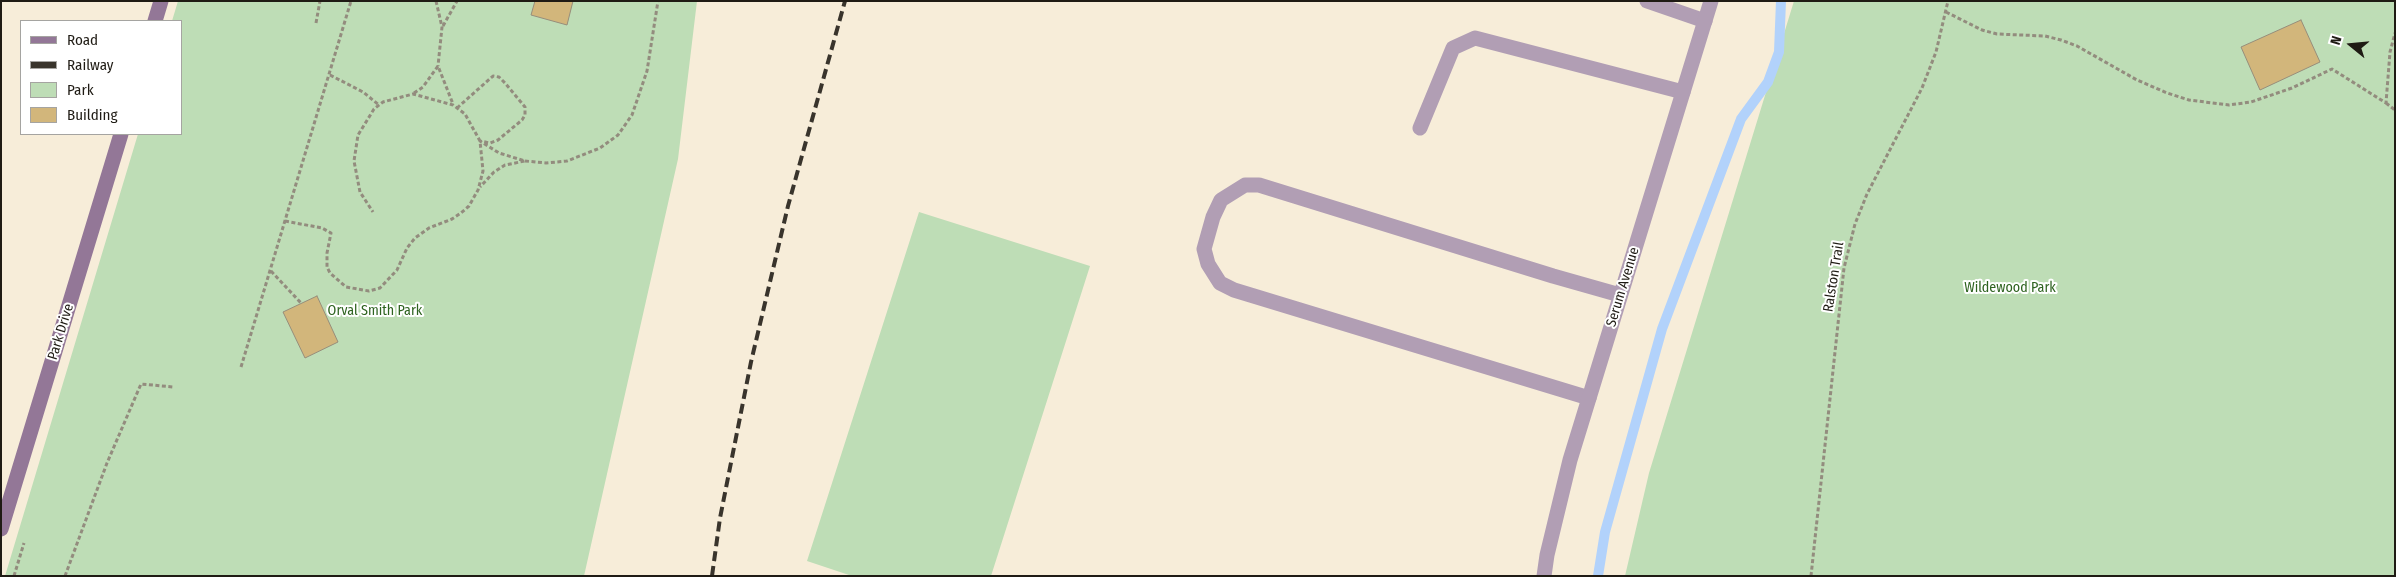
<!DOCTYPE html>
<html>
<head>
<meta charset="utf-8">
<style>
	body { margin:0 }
	#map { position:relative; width:2396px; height:577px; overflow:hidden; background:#f7edd9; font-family:"Fira Sans Condensed",sans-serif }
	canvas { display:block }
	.frame { position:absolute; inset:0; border:2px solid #1f1b14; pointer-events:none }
	.legend { position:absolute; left:20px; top:20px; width:162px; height:115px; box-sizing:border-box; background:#fff; border:1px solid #a5a4a1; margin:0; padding:6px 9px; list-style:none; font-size:15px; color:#1f1b14 }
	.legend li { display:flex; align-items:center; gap:10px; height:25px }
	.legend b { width:25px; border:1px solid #a5a4a1 }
	.north { position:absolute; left:2326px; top:20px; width:50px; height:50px; -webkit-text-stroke:4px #fff; paint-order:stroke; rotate:287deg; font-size:14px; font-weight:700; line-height:20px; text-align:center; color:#1f1b14 }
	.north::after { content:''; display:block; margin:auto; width:18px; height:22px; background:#1f1b14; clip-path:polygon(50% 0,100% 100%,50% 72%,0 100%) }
</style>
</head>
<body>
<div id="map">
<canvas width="2396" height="577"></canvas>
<div class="frame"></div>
<ul class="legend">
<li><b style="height:6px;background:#937797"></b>Road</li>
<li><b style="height:6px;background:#39342c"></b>Railway</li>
<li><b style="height:14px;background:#beddb6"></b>Park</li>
<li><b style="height:14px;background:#d2b67b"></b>Building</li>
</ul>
<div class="north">N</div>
</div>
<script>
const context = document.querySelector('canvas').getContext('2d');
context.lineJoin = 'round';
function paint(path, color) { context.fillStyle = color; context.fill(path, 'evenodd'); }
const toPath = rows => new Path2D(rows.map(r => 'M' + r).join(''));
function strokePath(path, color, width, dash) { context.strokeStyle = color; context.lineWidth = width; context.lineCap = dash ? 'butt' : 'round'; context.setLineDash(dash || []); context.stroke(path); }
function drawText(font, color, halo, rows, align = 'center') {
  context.font = font + ' "Fira Sans Condensed",sans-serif'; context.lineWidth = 4; context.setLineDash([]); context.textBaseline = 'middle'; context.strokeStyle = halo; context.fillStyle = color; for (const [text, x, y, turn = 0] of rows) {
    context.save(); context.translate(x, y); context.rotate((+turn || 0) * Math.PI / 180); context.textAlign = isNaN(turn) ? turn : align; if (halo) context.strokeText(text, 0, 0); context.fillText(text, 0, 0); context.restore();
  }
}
const green = toPath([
	[178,1,697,1,678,159,584,576,5,576,138,134,181,134,181,21,172,21],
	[1794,1,2395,1,2395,576,1625,576,1649,473],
	[919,212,1090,266,991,576,852,576,807,561]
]);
const stream = toPath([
	[1598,576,1605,532,1662,329,1741,119,1768,82,1779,52,1781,1]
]);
const building = toPath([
	[535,1,573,1,567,25,531,15,535,1],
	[2301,20,2320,62,2260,90,2241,47,2301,20],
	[317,296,338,342,305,358,283,312,317,296]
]);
const path = toPath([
	[436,1,442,27,438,66],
	[1946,12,1982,30,1997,34,2045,36,2061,40,2077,46,2137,80,2167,93,2189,100,2229,105,2251,102,2292,88,2332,69,2386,103,2390,52,2395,33],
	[316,23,320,1],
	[443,26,457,1],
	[330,75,363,92,379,105],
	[414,93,423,87,438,66,453,104],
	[2386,103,2395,110],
	[457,108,493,76,499,77,505,83,525,107,525,115,522,120,498,140,490,143,480,141,499,153,525,161,505,165,494,172,480,187],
	[525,161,546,163,567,161,600,148,618,135,632,115,647,71,658,1],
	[285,221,322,228,331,233,327,253,327,267,330,273,346,287,369,291,380,288,397,270,407,248,415,238,429,228,452,219,461,213,469,206,478,190,483,171,480,141,465,114,453,105,413,94,383,102,374,109,358,135,354,161,360,192,373,212],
	[271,271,301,303],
	[241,367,351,1],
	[14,576,24,543],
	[65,576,107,463,141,384,173,387],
	[1811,576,1844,268,1855,224,1867,194,1922,88,1936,52,1948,1]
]);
const lane = toPath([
	[1647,1,1705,21],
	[1420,128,1453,48,1475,38,1683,92],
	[1589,398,1234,290,1220,283,1208,264,1204,249,1213,217,1221,200,1245,185,1259,185,1553,276,1620,295]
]);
const street = toPath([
	[1544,576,1547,555,1570,460,1711,1]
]);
const secondary = toPath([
	[155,21,161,1],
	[1,529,121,134]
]);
const rail = toPath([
	[712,576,720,518,751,362,788,206,845,1]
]);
const streetNames = [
	["Ralston Trail",1834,277,-81],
	["Serum Avenue",1623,287,-73],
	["Park Drive",61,332,-73]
];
const parkNames = [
	["Wildewood Park",2010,288],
	["Orval Smith Park",375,311]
];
paint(green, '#beddb6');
strokePath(stream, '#b2d2fb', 10);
paint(building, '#d2b67b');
strokePath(building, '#978e7b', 1);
strokePath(path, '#938c7e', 3, [4, 2.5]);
strokePath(lane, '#b19eb4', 15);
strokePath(street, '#b19eb4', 15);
strokePath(secondary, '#937797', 15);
strokePath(rail, '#39342c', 4, [10, 5]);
drawText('14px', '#1f1b14', '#fff', streetNames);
drawText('14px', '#2e6320', '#fff', parkNames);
</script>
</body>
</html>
